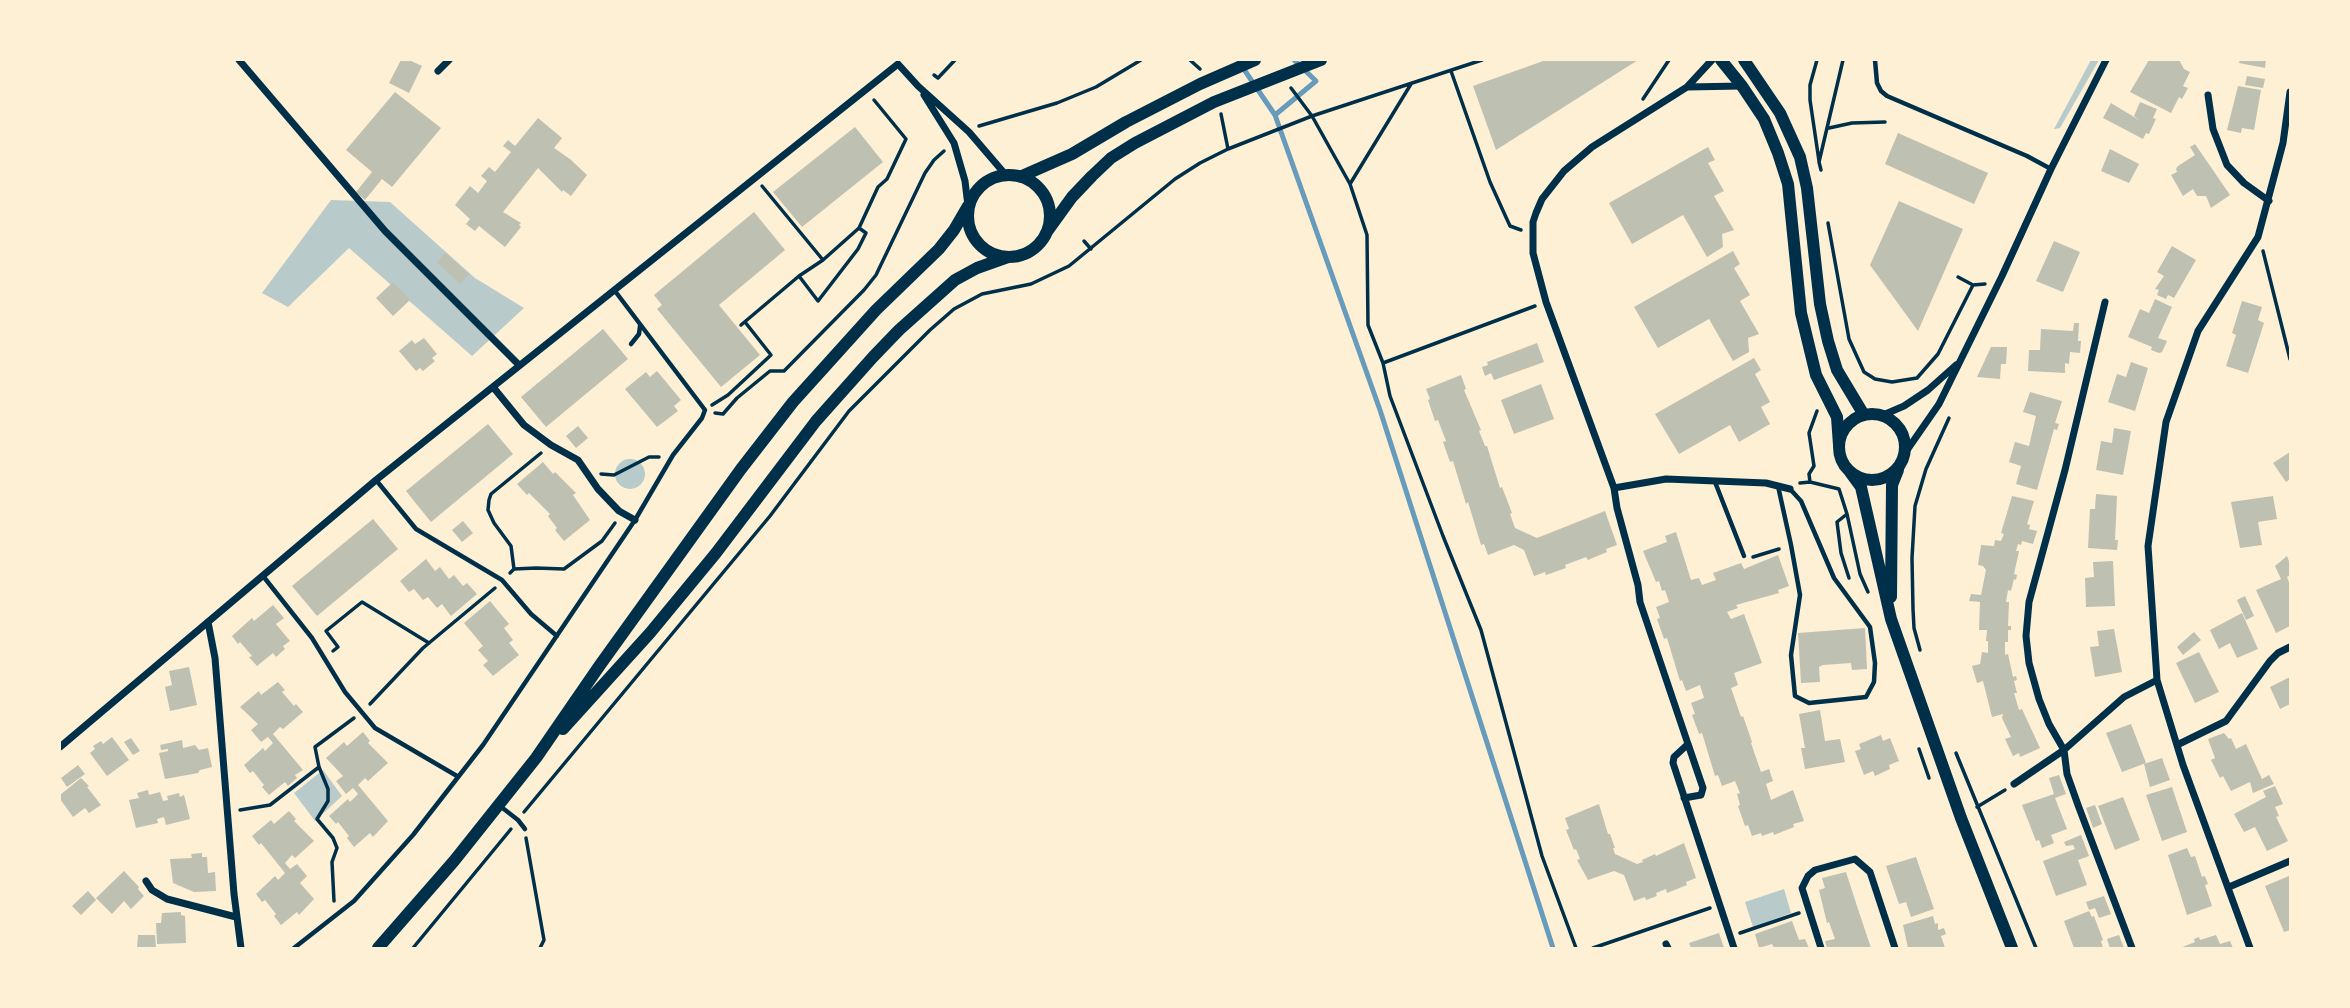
<!DOCTYPE html>
<html>
<head>
<meta charset="utf-8">
<style>
	body { margin:0 }
	#map { position:relative; width:2350px; height:1008px; overflow:hidden; background:#fdf0d5; font-family:"Titillium Web",sans-serif }
	canvas { display:block }
	.frame { position:absolute; inset:0; border:61px solid #fdf0d5; pointer-events:none }
</style>
</head>
<body>
<div id="map">
<canvas width="2350" height="1008"></canvas>
<div class="frame"></div>
</div>
<script>
const context = document.querySelector('canvas').getContext('2d');
context.lineJoin = 'round';
function paint(path, color) { context.fillStyle = color; context.fill(path, 'evenodd'); }
const toPath = rows => new Path2D(rows.map(r => 'M' + r).join(''));
function strokePath(path, color, width, dash) { context.strokeStyle = color; context.lineWidth = width; context.lineCap = dash ? 'butt' : 'round'; context.setLineDash(dash || []); context.stroke(path); }
const green = toPath([
	[2091,60,2099,60,2060,128,2054,129],
	[331,200,390,202,475,278,524,308,472,356,349,248,288,307,262,293],
	'615 474a15 15 0 1 1 30 0a15 15 0 1 1-30 0Z',
	[323,770,342,796,315,821,294,793],
	[1784,889,1791,913,1753,927,1745,902]
]);
const stream = toPath([
	[1241,65,1275,115,1380,410,1553,948],
	[1275,115,1316,81,1294,60]
]);
const building = toPath([
	[401,60,409,60,422,66,409,93,389,83],
	[1546,60,1638,60,1496,150,1473,86],
	[2149,60,2179,60,2184,69,2190,72,2183,86,2188,88,2182,99,2179,97,2171,113,2130,92],
	[2240,60,2266,60,2265,68,2239,63],
	[2247,76,2265,79,2263,88,2245,85],
	[2238,86,2261,90,2254,130,2242,128,2241,133,2227,130],
	[395,92,441,128,392,187,382,179,365,200,356,192,372,172,346,150],
	[2140,102,2157,109,2153,118,2156,119,2149,134,2146,133,2143,139,2103,118,2111,103,2139,120,2134,116],
	[538,118,562,138,554,148,570,159,587,175,571,196,563,190,562,192,538,168,503,212,521,223,519,225,521,227,505,247,479,226,475,231,466,224,470,219,455,205,470,186,478,193,487,181,481,176,489,167,495,172,511,152,503,146,508,140,515,146],
	[855,127,883,162,802,227,773,192],
	[1898,133,1988,173,1974,204,1885,164],
	[2195,144,2230,195,2211,208,2206,196,2197,196,2193,189,2183,196,2171,175,2177,172,2176,169,2178,166,2195,155,2190,147],
	[1708,147,1715,160,1708,163,1724,191,1714,196,1734,230,1722,234,1723,247,1707,257,1683,215,1632,244,1609,203],
	[2110,149,2139,164,2129,183,2101,171],
	[1899,201,1963,229,1918,331,1870,265],
	[754,212,785,250,719,305,760,355,721,387,657,309,662,305,654,295],
	[2054,241,2080,252,2063,292,2036,281],
	[2172,246,2196,260,2174,298,2168,295,2166,299,2157,295,2159,290,2155,289,2164,276,2157,272],
	[1733,251,1740,264,1734,268,1750,295,1740,301,1759,334,1748,338,1749,352,1733,361,1709,319,1658,348,1634,307],
	[445,253,469,274,460,284,437,262],
	[393,282,410,300,393,316,376,298],
	[2155,299,2172,307,2158,338,2167,341,2162,352,2159,353,2151,350,2152,347,2128,337,2140,309,2149,313],
	[2242,301,2262,307,2258,320,2264,323,2248,373,2226,366,2236,335,2232,333],
	[2074,323,2079,323,2078,341,2081,341,2080,353,2070,352,2069,364,2065,363,2065,373,2028,371,2029,350,2040,350,2041,329,2073,331],
	[603,329,628,359,546,427,521,397],
	[424,338,437,354,432,358,435,361,423,371,420,368,416,371,399,351,412,340,415,344],
	[1537,343,1544,362,1494,380,1491,373,1485,376,1482,367,1488,365,1487,362],
	[1991,347,2007,347,2006,364,2001,364,2000,379,1977,377],
	[1754,358,1761,370,1755,374,1770,402,1761,407,1770,424,1739,442,1730,425,1679,454,1655,414],
	[2131,362,2148,368,2135,411,2108,402,2117,374,2126,377],
	[657,371,681,400,674,406,678,411,657,427,625,389,646,372,650,377],
	[1461,375,1466,389,1464,390,1481,430,1479,431,1485,446,1487,446,1500,488,1502,487,1512,513,1510,514,1515,528,1537,538,1605,511,1617,545,1606,549,1607,552,1588,560,1586,557,1565,565,1566,568,1546,575,1545,572,1534,576,1524,550,1514,545,1488,555,1484,544,1481,545,1468,502,1466,504,1453,461,1450,462,1443,442,1446,441,1438,420,1435,421,1428,400,1430,399,1426,389],
	[1541,384,1554,419,1514,434,1501,400],
	[2030,392,2062,401,2055,423,2059,424,2057,430,2054,429,2037,490,2016,484,2021,466,2009,462,2015,442,2029,446,2036,416,2023,412],
	[488,424,513,454,431,522,406,491],
	[578,426,588,438,576,448,566,436],
	[2114,428,2131,431,2123,475,2096,470,2101,441,2112,443],
	[2290,452,2290,479,2286,482,2273,463],
	[543,462,553,474,555,472,576,493,573,495,590,520,564,541,555,530,557,528,548,516,550,514,529,493,527,495,517,484],
	[2096,494,2117,496,2115,540,2118,540,2117,550,2088,548,2090,509,2095,509],
	[2012,496,2034,501,2027,524,2030,525,2029,529,2037,531,2033,544,2022,541,2021,545,2018,544,2016,551,2019,551,2014,574,2017,575,2016,580,2014,579,2011,591,2008,590,2006,602,2009,602,2008,626,2011,626,2011,630,2008,630,2008,642,2005,642,2005,655,2008,654,2013,677,2016,676,2017,680,2014,681,2017,693,2014,693,2019,710,2022,709,2040,748,2020,757,2019,753,2013,756,2005,739,2011,737,2002,718,2003,714,1992,717,1983,681,1977,683,1972,666,1980,664,1982,652,1988,653,1988,641,1986,641,1987,630,1979,630,1980,602,1969,601,1971,594,1981,595,1986,570,1983,566,1978,565,1981,545,1994,546,1995,540,2001,541,2004,534,2001,533],
	[2273,496,2277,519,2258,522,2262,545,2240,548,2231,502],
	[373,519,398,549,317,616,292,586],
	[463,521,473,533,462,542,452,530],
	[1676,532,1691,580,1699,578,1702,585,1716,580,1713,573,1741,563,1744,569,1778,555,1789,586,1778,590,1779,593,1736,605,1738,608,1727,612,1731,619,1744,614,1762,663,1734,673,1738,685,1731,688,1741,717,1743,716,1752,742,1751,743,1761,772,1769,769,1773,781,1766,784,1771,800,1793,790,1803,818,1804,821,1793,824,1794,827,1774,835,1773,832,1762,836,1761,833,1752,836,1748,825,1745,826,1738,806,1740,805,1737,794,1740,793,1735,781,1722,786,1718,775,1715,776,1702,733,1699,734,1692,715,1695,714,1691,703,1704,698,1700,685,1686,691,1682,680,1680,681,1667,638,1664,639,1657,619,1660,618,1656,607,1669,602,1665,590,1662,591,1659,581,1656,582,1643,551,1667,542,1665,536],
	[2287,556,2290,564,2290,575,2287,577,2290,585,2290,626,2276,633,2256,590,2281,579,2275,566],
	[426,559,435,571,440,567,449,579,454,575,463,586,467,583,477,594,451,616,442,604,437,608,428,597,423,600,414,589,409,592,400,581],
	[2113,561,2115,606,2086,607,2085,578,2094,577,2093,562],
	[2245,596,2254,616,2246,620,2237,600],
	[490,601,509,624,504,628,513,640,509,643,519,655,493,676,483,665,488,661,478,650,483,646,464,623],
	[273,605,284,618,276,624,290,641,283,646,285,649,276,657,273,653,257,666,249,657,252,656,240,642,238,644,232,636,252,618,254,621],
	[2242,613,2258,649,2237,658,2230,643,2219,649,2210,630],
	[1865,628,1867,669,1852,670,1851,663,1823,665,1819,667,1820,682,1801,683,1798,633],
	[2114,629,2122,672,2095,677,2090,647,2099,646,2097,631],
	[2194,632,2201,640,2183,655,2177,647],
	[2199,652,2219,692,2195,703,2176,663],
	[189,667,197,705,170,711,165,687,172,685,169,671],
	[2290,677,2290,704,2280,709,2270,687],
	[278,682,285,690,282,692,294,706,296,704,303,712,283,729,280,727,273,734,303,770,295,775,297,778,288,786,285,782,269,795,262,787,264,785,253,771,250,773,244,765,263,748,265,751,273,743,268,737,261,742,251,730,258,724,240,707,259,691,261,695],
	[1820,710,1825,741,1840,739,1845,762,1805,769,1801,748,1805,748,1799,714],
	[2131,724,2146,763,2122,772,2106,733],
	[363,732,370,741,368,743,388,763,368,781,365,778,358,785,388,821,373,837,370,833,354,847,347,838,349,836,338,822,336,824,329,816,348,799,350,802,358,794,353,788,346,794,336,781,343,776,326,758,344,742,347,746],
	[2224,733,2229,739,2231,738,2236,749,2246,744,2262,779,2269,775,2274,784,2253,793,2250,782,2231,791,2223,776,2220,778,2211,760,2215,758,2208,739],
	[1881,735,1883,741,1890,738,1899,761,1889,765,1890,769,1875,776,1873,771,1864,775,1855,751,1861,749,1859,744],
	[112,737,129,760,107,776,90,753,95,749,93,746,101,741,103,744],
	[131,738,140,751,133,755,124,742],
	[182,740,183,748,195,745,199,750,208,748,212,767,200,770,198,773,165,779,159,753,168,751,168,749,161,750,160,745],
	[2162,758,2170,780,2150,787,2144,764],
	[78,765,85,774,67,787,61,778],
	[2059,775,2066,794,2055,798,2067,829,2051,835,2054,843,2042,848,2039,840,2036,841,2022,805,2054,794,2049,778],
	[81,778,89,786,87,787,101,805,89,813,85,808,73,817,60,799,60,795],
	[2275,786,2283,804,2275,807,2279,816,2276,817,2288,841,2267,851,2255,827,2244,832,2234,814,2266,797,2263,791],
	[2172,787,2187,832,2162,841,2146,795],
	[148,790,149,795,160,792,163,801,168,800,167,796,179,793,180,797,184,795,190,819,166,825,164,817,157,819,158,823,136,828,129,800,139,798,137,793],
	[2123,797,2140,840,2115,850,2098,806],
	[1599,804,1608,834,1610,834,1615,848,1613,848,1615,854,1637,864,1643,862,1642,860,1655,854,1656,856,1684,843,1696,878,1686,882,1687,885,1667,893,1666,889,1656,893,1657,896,1646,900,1645,897,1634,901,1624,875,1614,871,1588,880,1577,860,1580,859,1576,849,1574,850,1566,830,1569,829,1565,818],
	[2095,805,2102,824,2093,828,2086,808],
	[289,811,296,819,294,821,314,841,295,858,292,855,285,863,290,869,297,864,307,876,300,883,314,899,299,915,297,912,281,925,274,916,276,914,265,900,262,902,256,894,275,876,278,880,285,873,261,843,259,845,252,836,271,820,274,824],
	[2081,835,2089,856,2078,860,2087,885,2056,896,2043,861,2075,849,2073,845,2066,846,2064,842],
	[2187,848,2191,857,2195,856,2202,877,2205,876,2208,884,2205,885,2212,906,2187,915,2168,855],
	[202,853,202,857,207,857,208,873,215,872,216,891,194,892,173,883,170,859,192,858,191,854],
	[1916,857,1934,909,1911,917,1906,902,1899,904,1886,866],
	[124,871,139,887,138,889,144,896,131,909,124,901,112,914,96,898],
	[1846,872,1855,900,1871,948,1827,948,1825,941,1835,939,1829,922,1827,923,1819,890,1825,888,1822,878],
	[2289,876,2290,930,2284,932,2265,886],
	[88,891,96,900,81,915,72,906],
	[2104,896,2111,914,2099,918,2095,908,2089,910,2086,902],
	[2089,911,2092,917,2094,916,2103,940,2101,941,2103,948,2074,948,2064,921],
	[181,912,181,915,185,916,186,943,157,944,156,923,161,923,162,913],
	[1933,916,1935,924,1938,923,1938,930,1944,928,1946,934,1941,936,1945,948,1908,948,1903,925],
	[1792,921,1799,940,1805,939,1809,948,1774,948,1772,944,1759,948,1755,934],
	[1719,933,1724,948,1691,948,1689,943],
	[138,935,155,935,156,948,137,948],
	[2119,935,2124,948,2110,948,2107,939],
	[2216,935,2220,944,2230,941,2233,948,2180,948,2195,942,2194,939,2199,937,2200,940]
]);
const path = toPath([
	[1190,60,1200,69],
	[1817,60,1810,85,1810,100,1819,161],
	[1451,71,1490,182,1510,226,1521,230],
	[934,75,938,78,955,60],
	[1291,88,1312,116,1350,184,1367,235,1368,325,1383,363,1390,396,1443,536,1481,630,1542,856,1576,948],
	[1643,99,1669,60],
	[1221,114,1228,149],
	[979,126,1057,103,1096,87,1141,60],
	[1829,128,1852,123,1885,122],
	[1821,170,1819,162,1843,60],
	[1350,184,1411,84],
	[762,186,823,260,859,228,878,187,887,179,906,139,874,100],
	[1828,223,1849,339,1864,372,1875,379,1892,382,1917,378,1938,354,1973,285,1985,284],
	[1084,241,1091,249],
	[2263,251,2290,359],
	[799,276,823,260],
	[1958,277,1973,285],
	[741,325,799,276,818,301,858,249,866,233,859,228],
	[1383,363,1535,306],
	[712,405,728,395,771,355,745,322],
	[715,413,723,414,737,398,770,371,784,371,864,290,876,275,925,173,934,160,944,151],
	[601,474,614,475,649,457,659,457],
	[1810,482,1839,489,1847,514],
	[1800,483,1810,482,1809,474,1814,466,1809,433,1817,411],
	[1753,557,1779,549],
	[514,569,511,546,494,523,488,510,489,500,491,494,541,453],
	[510,573,514,569,536,568,564,569,602,541,615,523],
	[1849,578,1841,553,1837,522,1847,514,1860,574,1868,592],
	[1920,650,1914,628,1913,609,1912,558,1915,506,1926,469,1949,418],
	[333,651,338,647,326,631,362,602,429,643],
	[370,704,423,648,495,588],
	[1919,749,1929,778],
	[1956,753,2036,948],
	[1977,807,2005,790],
	[240,810,270,805,319,767],
	[524,812,770,516,849,411,930,330,954,309,982,294,1031,284,1069,266,1175,179,1200,163,1228,149,1312,116,1482,60],
	[526,838,544,940,540,948],
	[334,901,332,862,337,848,333,838,317,819,328,801,328,789,319,767,315,747,354,718],
	[1740,933,1799,913],
	[413,948,511,829],
	[1593,948,1710,908]
]);
const service = toPath([
	[1875,60,1877,83,1881,91,1887,96,2027,156,2051,169],
	[631,344,639,334,640,326],
	[376,480,416,529,502,580,531,614,557,636],
	[1715,482,1744,556],
	[1778,486,1791,545,1800,595,1791,655,1795,696,1809,703,1866,697,1874,682,1875,663,1870,627,1834,578,1801,501,1790,489],
	[263,576,312,638,345,692,375,728,457,776],
	[500,806,518,820,525,829],
	[294,948,354,901,413,835,483,745,635,520,673,455,702,418,705,410,615,291]
]);
const minor = toPath([
	[239,60,385,231,519,365],
	[1712,60,1687,87,1592,147,1564,171,1542,199,1536,213,1533,222,1533,253,1546,302,1614,488,1617,508,1638,585,1640,602,1688,744,1674,757,1673,763,1734,948],
	[438,71,449,60],
	[1687,87,1742,86],
	[924,95,954,143,965,181,968,206],
	[2208,95,2213,129,2227,165,2244,183,2269,201],
	[2105,302,2065,470,2029,602,2026,636,2029,663,2039,699,2049,724,2064,750,2067,774,2078,805,2132,948],
	[493,387,524,425,551,445,578,460,598,489,619,511,635,520],
	[1883,415,1904,406,1928,390,1956,365],
	[1905,453,1939,404,2002,276,2051,169,2106,60],
	[1614,488,1666,479,1766,483,1790,489],
	[208,622,215,658,234,894,241,948],
	[2177,745,2226,721,2270,661,2278,653,2290,647],
	[60,747,376,480,898,64,918,86,969,132,1005,174],
	[2014,784,2064,750,2124,697,2157,680],
	[1684,798,1701,795,1703,788,1688,744],
	[146,881,152,890,167,899,236,917],
	[2229,887,2290,861],
	[1666,944,1668,948],
	[1821,948,1802,888,1808,876,1815,870,1855,859,1870,872,1895,948],
	[2250,948,2183,765,2157,680,2148,546,2166,422,2198,331,2258,237,2283,143,2290,92]
]);
const secondary = toPath([
	[1721,60,1742,86,1764,119,1778,153,1788,184,1801,313,1816,375,1837,417,1839,445],
	[1744,60,1780,113,1800,157,1807,188,1820,304,1828,341,1837,370,1864,415],
	'1839 447a33 33 0 1 1 66 0a33 33 0 1 1-66 0Z',
	[1850,472,1861,487,1891,619,1961,818,2012,948],
	[1891,597,1892,485,1898,470]
]);
const primary = toPath([
	'968 216a41 41 0 1 1 82 0a41 41 0 1 1-82 0Z',
	[1022,176,1072,154,1126,122,1200,84,1255,60],
	[1046,233,1072,197,1092,176,1111,158,1135,143,1214,102,1321,60],
	[563,729,650,633,716,553,816,421,873,357,899,330,955,280,977,268,1008,257],
	[378,948,454,861,536,758,600,665,741,469,793,402,876,310,939,249,954,230,968,206]
]);
paint(green, '#b9caca');
strokePath(stream, '#669bbc', 5);
paint(building, '#bec0b2');
strokePath(path, '#003049', 3.5);
strokePath(service, '#003049', 4.5);
strokePath(minor, '#003049', 7);
strokePath(secondary, '#003049', 12);
strokePath(primary, '#003049', 12);
</script>
</body>
</html>
